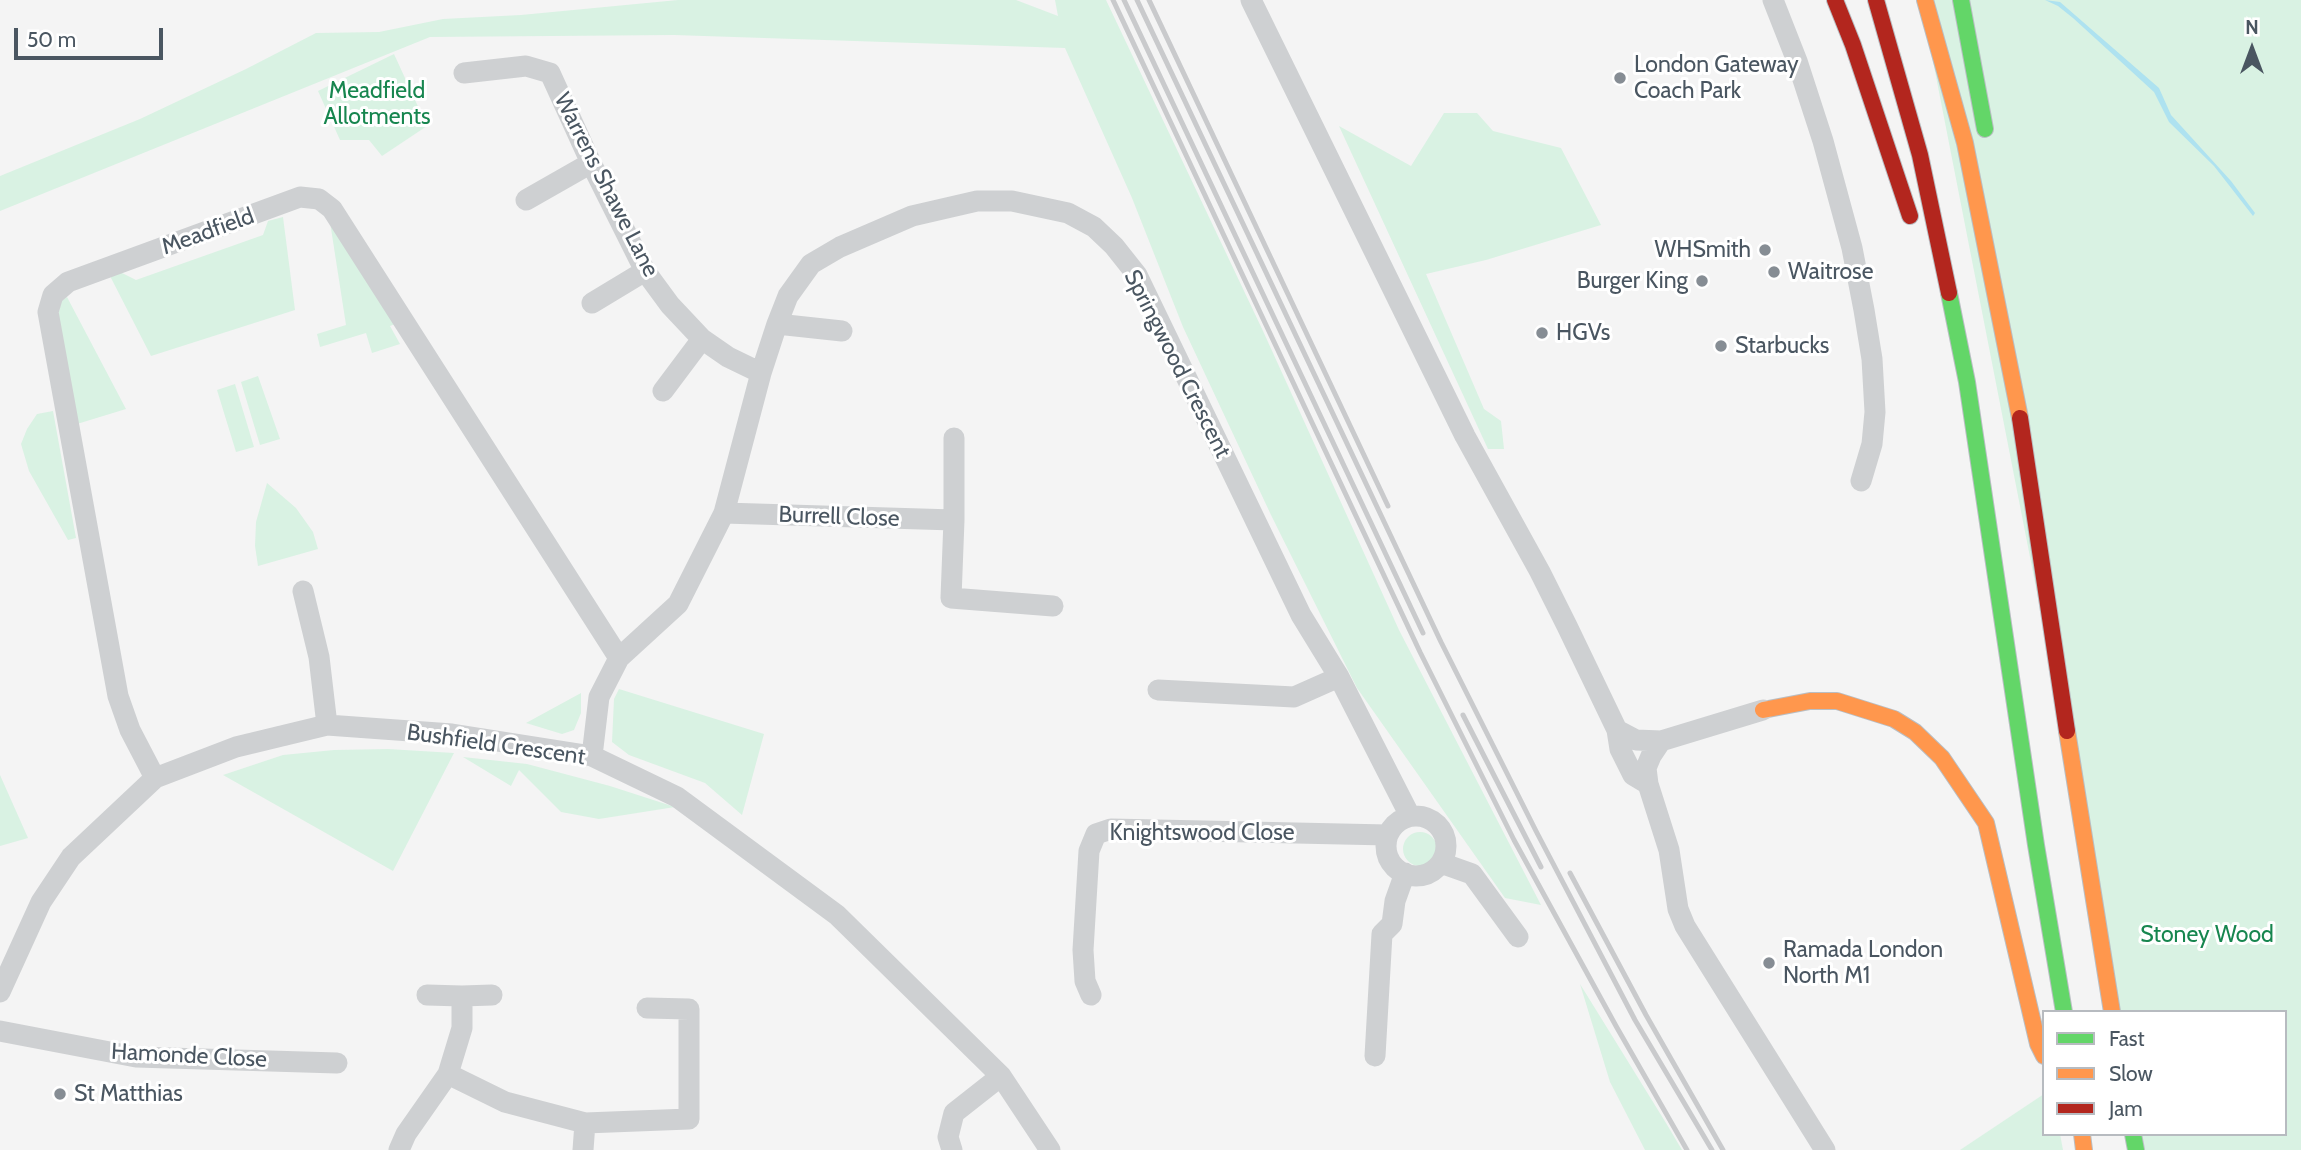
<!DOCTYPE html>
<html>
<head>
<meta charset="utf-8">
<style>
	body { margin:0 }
	#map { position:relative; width:2301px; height:1150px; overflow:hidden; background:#f4f4f4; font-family:Cabin,sans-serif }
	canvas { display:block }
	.legend { position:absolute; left:2042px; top:1010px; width:245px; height:126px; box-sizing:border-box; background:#fff; border:2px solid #b7bbc0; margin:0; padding:9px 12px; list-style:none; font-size:21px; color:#4a5661 }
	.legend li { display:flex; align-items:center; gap:14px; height:35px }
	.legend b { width:35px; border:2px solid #b7bbc0 }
	.north { position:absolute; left:2217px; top:14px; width:70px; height:70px; -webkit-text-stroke:5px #fff; paint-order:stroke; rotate:0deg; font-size:19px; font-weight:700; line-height:28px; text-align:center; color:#4a5661 }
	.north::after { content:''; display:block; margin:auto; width:24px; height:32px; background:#4a5661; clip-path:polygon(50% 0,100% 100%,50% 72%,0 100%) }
	.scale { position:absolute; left:14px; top:28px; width:149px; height:32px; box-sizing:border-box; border:4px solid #4a5661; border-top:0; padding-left:9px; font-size:21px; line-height:24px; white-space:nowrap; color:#4a5661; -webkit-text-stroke:5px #fff; paint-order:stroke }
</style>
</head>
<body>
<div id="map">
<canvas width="2301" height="1150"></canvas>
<ul class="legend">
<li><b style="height:9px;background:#63d668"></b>Fast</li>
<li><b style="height:9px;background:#ff974d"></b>Slow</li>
<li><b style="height:9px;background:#b3261e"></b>Jam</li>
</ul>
<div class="north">N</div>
<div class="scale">50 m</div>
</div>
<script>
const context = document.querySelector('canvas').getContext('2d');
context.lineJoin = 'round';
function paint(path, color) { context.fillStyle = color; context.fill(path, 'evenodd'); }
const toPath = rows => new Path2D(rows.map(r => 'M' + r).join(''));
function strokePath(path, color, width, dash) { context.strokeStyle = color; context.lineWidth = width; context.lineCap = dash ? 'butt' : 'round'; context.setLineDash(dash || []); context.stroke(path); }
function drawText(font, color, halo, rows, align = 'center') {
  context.font = font + ' Cabin,sans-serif'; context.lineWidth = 6; context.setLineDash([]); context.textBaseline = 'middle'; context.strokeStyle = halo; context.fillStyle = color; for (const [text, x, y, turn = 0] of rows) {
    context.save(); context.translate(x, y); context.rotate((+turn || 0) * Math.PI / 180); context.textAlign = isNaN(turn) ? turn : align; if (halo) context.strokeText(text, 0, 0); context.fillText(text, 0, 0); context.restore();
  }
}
const green = toPath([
	[678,0,1016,0,1058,16,1055,0,1106,0,1263,331,1399,630,1541,905,1505,898,1357,688,1271,515,1183,327,1132,198,1065,48,674,35,430,37,0,211,0,176,140,119,246,69,316,33,379,32,443,19,521,15],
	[1921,0,2301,0,2301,1150,2145,1150,2142,1134,2285,1134,2285,1012,2119,1012],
	[394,54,427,126,382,156,369,140,340,140,318,91],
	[1444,113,1477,113,1493,131,1561,148,1601,225,1486,260,1426,274,1484,409,1501,421,1504,449,1488,449,1339,126,1411,166],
	[283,217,295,310,151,356,110,276,120,272,136,280,263,235,268,221],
	[330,222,395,324,390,326,400,344,372,353,366,333,320,347,317,334,346,325],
	[67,297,126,409,77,424,58,317,61,301],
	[258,376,280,439,260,445,241,382],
	[235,384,254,447,236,452,217,390],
	[53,411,76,538,68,540,29,471,21,444,27,429,37,414],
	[267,483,296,508,313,532,318,549,258,566,255,546,256,522],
	[619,689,764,734,742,815,705,783,629,755,612,742,614,699],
	[581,693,581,713,574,730,562,734,526,723],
	[388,749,454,753,393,871,223,775,283,755,334,750],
	[463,757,527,764,610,786,675,807,599,819,561,812,519,770,511,786],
	[0,775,28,838,0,846],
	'1403 849a17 17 0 1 1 34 0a17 17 0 1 1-34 0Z',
	[1580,984,1666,1123,1682,1150,1645,1150,1610,1082],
	[2044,1094,2044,1134,2060,1134,2063,1150,1960,1150]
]);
const water = toPath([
	[2045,0,2060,2,2159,88,2171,115,2231,181,2255,213,2253,216,2214,166,2169,122,2154,92,2073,18,2058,6]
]);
const street = toPath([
	[1251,0,1465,436,1540,572,1567,626,1617,730,1620,749,1633,775,1648,784],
	[1773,0,1797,61,1823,141,1852,248,1864,310,1872,359,1875,412,1872,444,1861,481],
	[464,73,526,66,550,73,591,163,645,271,670,305,702,339,728,357,761,373],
	[526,200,591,163],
	[592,303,645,271],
	[777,324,842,331],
	[663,391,702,339],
	[954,438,954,520,951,598,1053,606],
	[724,513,954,520],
	[303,591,319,657,327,725],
	[1158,690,1294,697,1339,677],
	[1617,730,1636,740,1661,741,1763,710],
	[1661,741,1651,756,1646,768,1648,784,1669,850,1678,909,1685,926,1825,1150],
	[592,756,599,697,619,658,678,604,724,513,761,373,777,324,788,296,811,264,840,247,912,216,977,201,1012,201,1068,213,1094,227,1114,246,1137,275,1301,615,1339,677,1410,816],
	[155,778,130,730,118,696,48,312,53,295,68,282,300,197,319,199,332,209,619,658],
	'1386 846a30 30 0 1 1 60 0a30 30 0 1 1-60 0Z',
	[1441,863,1472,874,1518,937],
	[0,992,41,902,71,857,155,778,236,747,327,725,452,734,592,756,677,797,837,915,1001,1076,1050,1150],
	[1091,995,1085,981,1083,950,1089,851,1096,834,1111,829,1388,835],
	[462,996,492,995],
	[0,1031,136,1057,337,1063],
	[1375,1056,1382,934,1392,924,1395,901,1405,873],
	[448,1074,505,1102,585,1123,689,1119,689,1009,647,1008],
	[399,1150,406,1134,448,1074,462,1028,462,996,427,995],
	[583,1150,585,1123],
	[952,1150,948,1137,954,1113,1001,1076]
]);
const fast = toPath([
	[1961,0,1985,129],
	[1949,293,1967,382,2036,845,2064,1012],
	[2133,1134,2136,1150]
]);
const slow = toPath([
	[1925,0,1965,143,2020,418],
	[1763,710,1810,701,1837,701,1894,719,1915,732,1942,758,1986,823,2038,1044,2044,1056],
	[2067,731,2112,1012],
	[2082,1134,2084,1150]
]);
const jam = toPath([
	[1835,0,1853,45,1910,216],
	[1876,0,1920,155,1949,293],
	[2020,418,2067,731]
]);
const rail = toPath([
	[1113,0,1420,652,1514,840,1616,1026,1687,1150],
	[1124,0,1423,633],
	[1137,0,1441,642,1536,831,1635,1020,1712,1150],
	[1149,0,1388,506],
	[1463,715,1541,867],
	[1570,873,1646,1015,1723,1150]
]);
const markers = [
	[1620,78,7,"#868d94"],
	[1765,250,7,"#868d94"],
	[1774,272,7,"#868d94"],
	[1702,281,7,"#868d94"],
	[1542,333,7,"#868d94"],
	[1721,346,7,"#868d94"],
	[1769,963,7,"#868d94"],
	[60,1094,7,"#868d94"]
];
const poiNames = [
	["London Gateway",1634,65],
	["Coach Park",1634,91],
	["WHSmith",1751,250,"right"],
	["Waitrose",1788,272],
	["Burger King",1688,281,"right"],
	["HGVs",1556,333],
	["Starbucks",1735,346],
	["Ramada London",1783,950],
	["North M1",1783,976],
	["St Matthias",74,1094]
];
const parkNames = [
	["Meadfield",377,91],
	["Allotments",377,117],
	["Stoney Wood",2207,935]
];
const streetNames = [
	["Warrens Shawe Lane",606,185,63],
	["Meadfield",208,232,-20],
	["Springwood Crescent",1177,364,63],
	["Burrell Close",839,517,2],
	["Bushfield Crescent",496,745,8],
	["Knightswood Close",1202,833],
	["Hamonde Close",189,1056,3]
];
paint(green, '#d9f2e3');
paint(water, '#aee2f0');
strokePath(fast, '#b9bec3', 18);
strokePath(slow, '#b9bec3', 18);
strokePath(jam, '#b9bec3', 18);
strokePath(street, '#ced0d2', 21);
strokePath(fast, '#63d668', 16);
strokePath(slow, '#ff974d', 16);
strokePath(jam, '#b3261e', 16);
strokePath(rail, '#c9cacc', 5);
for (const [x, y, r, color] of markers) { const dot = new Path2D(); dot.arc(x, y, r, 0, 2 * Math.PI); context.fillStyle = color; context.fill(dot); strokePath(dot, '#fff', 2.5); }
drawText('23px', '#4a5661', '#fff', poiNames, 'left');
drawText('23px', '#17864f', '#fff', parkNames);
drawText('23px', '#4a5661', '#fff', streetNames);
</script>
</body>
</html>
